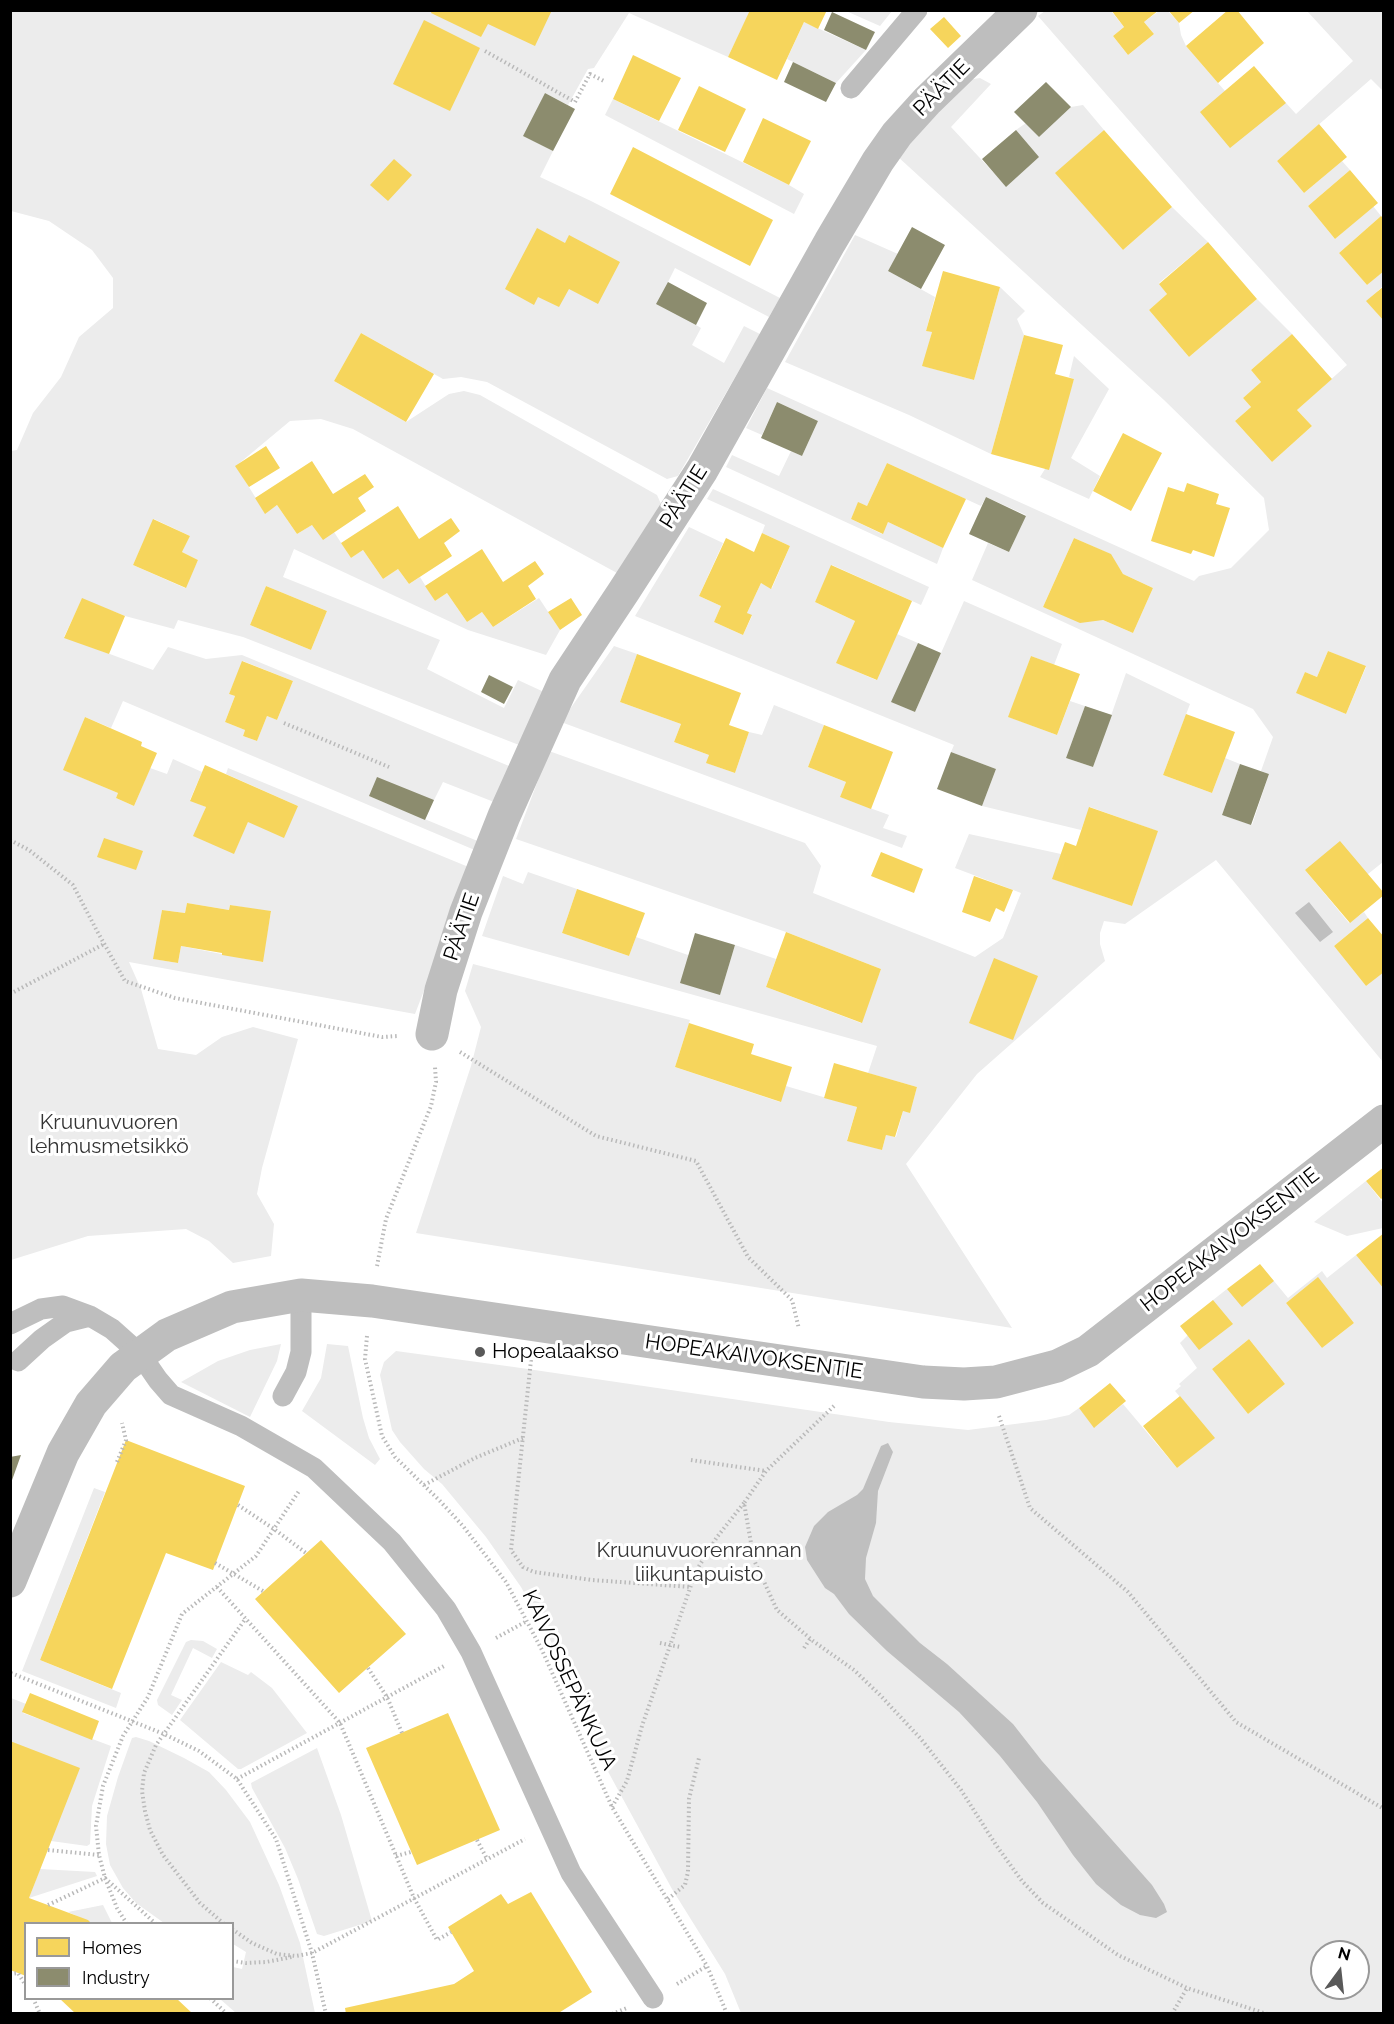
<!DOCTYPE html>
<html>
<head>
<meta charset="utf-8">
<style>
	body { margin:0 }
	#map { position:relative; width:1394px; height:2024px; overflow:hidden; background:#fff; font-family:Raleway,sans-serif }
	canvas { display:block }
	.frame { position:absolute; inset:0; border:12px solid #000; pointer-events:none }
	.legend { position:absolute; left:24px; top:1922px; width:210px; height:78px; box-sizing:border-box; background:#fff; border:2px solid #999; margin:0; padding:8px 10px; list-style:none; font-size:18px; color:#000 }
	.legend li { display:flex; align-items:center; gap:12px; height:30px }
	.legend b { width:30px; border:2px solid #999 }
	.north { position:absolute; left:1310px; top:1940px; width:60px; height:60px; box-sizing:border-box; background:#fff; border:2px solid #999; border-radius:50%; rotate:15deg; font-size:16px; font-weight:700; line-height:24px; text-align:center; color:#000 }
	.north::after { content:''; display:block; margin:auto; width:21px; height:27px; background:#595959; clip-path:polygon(50% 0,100% 100%,50% 72%,0 100%) }
</style>
</head>
<body>
<div id="map">
<canvas width="1394" height="2024"></canvas>
<div class="frame"></div>
<ul class="legend">
<li><b style="height:16px;background:#f6d55c"></b>Homes</li>
<li><b style="height:16px;background:#8c8c6e"></b>Industry</li>
</ul>
<div class="north">N</div>
</div>
<script>
const context = document.querySelector('canvas').getContext('2d');
context.lineJoin = 'round';
function paint(path, color) { context.fillStyle = color; context.fill(path, 'evenodd'); }
const toPath = rows => new Path2D(rows.map(r => 'M' + r).join(''));
function strokePath(path, color, width, dash) { context.strokeStyle = color; context.lineWidth = width; context.lineCap = dash ? 'butt' : 'round'; context.setLineDash(dash || []); context.stroke(path); }
function drawText(font, color, halo, rows, align = 'center') {
  context.font = font + ' Raleway,sans-serif'; context.lineWidth = 6; context.setLineDash([]); context.textBaseline = 'middle'; context.strokeStyle = halo; context.fillStyle = color; for (const [text, x, y, turn = 0] of rows) {
    context.save(); context.translate(x, y); context.rotate((+turn || 0) * Math.PI / 180); context.textAlign = isNaN(turn) ? turn : align; if (halo) context.strokeText(text, 0, 0); context.fillText(text, 0, 0); context.restore();
  }
}
const green = toPath([
	[11,11,750,11,728,57,629,13,594,68,588,69,568,105,545,93,524,136,553,151,540,177,591,201,780,298,769,317,675,268,668,282,696,325,701,328,692,345,724,363,744,326,760,334,678,476,667,479,487,382,461,377,443,379,361,333,334,381,406,422,449,394,464,391,480,395,657,495,661,504,617,573,353,429,321,419,290,421,236,466,265,513,277,505,297,534,312,525,334,532,351,558,363,550,383,579,398,569,409,584,420,577,435,601,447,593,467,622,482,612,493,627,539,598,560,630,546,655,468,630,294,549,283,577,440,640,427,669,504,708,518,680,544,692,519,745,243,637,178,620,174,629,125,616,82,599,64,637,153,670,168,647,206,659,242,655,509,766,494,802,443,782,434,800,369,796,480,842,477,851,123,701,111,728,85,717,64,770,118,793,116,798,134,806,150,768,167,774,173,759,202,772,190,800,206,807,194,836,234,853,248,822,298,806,226,774,228,768,471,868,415,1014,129,962,141,989,158,1049,196,1055,222,1037,253,1027,298,1039,262,1168,257,1194,274,1224,271,1256,233,1263,209,1241,186,1229,88,1236,11,1260,11,451,17,450,33,413,61,377,79,337,113,308,113,278,92,250,49,221,11,211],
	[154,519,190,536,182,552,198,560,185,588,133,565],
	[266,586,327,611,311,650,250,625],
	[243,661,293,681,277,720,267,716,257,741,243,736,245,730,225,722,235,696,229,694],
	[187,903,229,910,230,905,271,912,262,962,181,946,178,963,154,959,162,910,185,913],
	[846,11,892,11,880,26],
	[1045,11,1111,11,1124,27,1113,36,1128,55,1154,34,1144,22,1159,11,1168,11,1179,23,1181,35,1186,46,1225,91,1286,103,1296,114,1353,61,1307,11,1383,11,1383,91,1371,79,1277,161,1304,193,1342,161,1350,170,1308,206,1335,239,1373,206,1381,216,1339,253,1367,285,1383,271,1383,286,1367,301,1384,321,1383,862,1368,874,1305,870,1349,923,1364,912,1368,918,1334,946,1366,986,1383,972,1383,1062,1216,860,1125,924,1104,921,1100,933,1100,944,1105,961,977,1074,906,1164,1012,1328,416,1233,471,1066,481,1027,465,991,473,964,690,1020,675,1067,780,1102,786,1086,857,1107,847,1140,882,1150,886,1135,896,1137,903,1111,910,1112,917,1087,868,1073,877,1046,482,936,503,876,523,884,528,872,577,889,562,933,629,956,636,937,688,955,720,994,735,945,776,959,766,987,861,1023,881,969,786,932,516,839,549,751,805,843,821,866,813,893,975,957,1003,938,1021,893,955,868,969,834,1061,854,1053,879,1132,906,1157,831,1090,807,1081,830,982,806,996,769,951,752,954,745,635,616,689,527,723,543,699,596,721,606,714,622,743,635,752,616,747,613,761,583,772,588,790,546,762,533,765,525,707,499,713,489,929,587,921,605,832,565,815,602,855,621,837,663,876,680,897,634,918,643,892,702,915,712,964,601,1062,644,1054,665,1031,656,1009,717,1057,735,1070,701,1085,706,1066,758,1093,767,1126,673,1190,704,1163,775,1212,793,1225,758,1240,764,1222,815,1252,825,1269,774,1261,771,1273,737,1253,709,972,580,988,543,1009,552,1026,515,986,497,981,506,887,463,867,506,858,503,851,519,882,534,888,522,943,548,937,564,726,467,732,455,779,476,791,451,802,456,818,421,777,402,762,435,746,428,767,388,1194,581,1199,576,1231,568,1269,530,1264,498,1164,400,897,156,967,80,980,78,991,84,951,127,1006,186,1016,130,1026,123,1039,137,1071,107,1083,105,1104,130,1056,173,1123,250,1172,207,1208,242,1159,283,1167,294,1149,310,1189,357,1257,299,1292,334,1251,370,1261,382,1243,398,1251,407,1235,421,1272,462,1312,426,1297,410,1347,365,1200,202,1038,16],
	[1074,538,1110,554,1123,574,1153,588,1133,633,1103,620,1043,607],
	[1328,651,1366,667,1346,714,1297,693,1305,672,1317,677],
	[804,22,866,50,836,83,787,59],
	[613,99,789,185,804,194,794,214,605,115],
	[855,235,898,254,888,271,935,297,926,331,932,332,923,366,974,380,1000,287,1025,311,1017,319,1024,335,991,454,909,415,785,362],
	[1074,356,1109,389,1071,458,1100,476,1089,499,1040,477,1045,469,1074,379,1069,377],
	[614,646,637,654,620,702,681,724,674,742,709,755,707,763,735,773,749,732,762,735,774,705,824,725,808,767,846,782,840,797,889,815,883,828,907,836,902,848,561,722],
	[1366,1181,1383,1203,1383,1228,1347,1236,1314,1222],
	[1356,1255,1384,1289,1383,2013,741,2013,725,1974,672,1889,599,1755,549,1637,521,1587,486,1537,442,1484,424,1469,400,1442,392,1430,380,1375,384,1362,396,1351,514,1367,889,1422,968,1430,1046,1420,1069,1415,1079,1408,1095,1427,1123,1404,1177,1468,1214,1438,1175,1391,1181,1386,1179,1384,1197,1368,1180,1343,1188,1335,1213,1300,1227,1289,1274,1281,1288,1298,1322,1271,1327,1278],
	[1317,1278,1354,1323,1322,1348,1286,1303],
	[1249,1339,1285,1384,1248,1414,1212,1369],
	[1322,1952,1358,1952,1358,1988,1322,1988],
	[281,1344,277,1361,250,1417,181,1382,218,1361,250,1350],
	[327,1344,348,1346,363,1418,369,1438,380,1459,375,1465,302,1411,321,1378],
	[94,1488,105,1492,40,1660,121,1693,116,1708,22,1671],
	[191,1640,203,1641,217,1649,212,1658,193,1648,171,1695,182,1700,172,1715,158,1705,157,1700,186,1642],
	[221,1662,248,1675,251,1672,272,1688,307,1733,241,1769,238,1769,180,1720],
	[11,1698,26,1704,23,1713,111,1746,92,1806,90,1844,87,1846,51,1841,11,1741],
	[136,1737,149,1741,184,1758,209,1772,226,1790,250,1822,279,1885,300,1943,315,2013,236,2013,220,1999,232,1998,233,1967,242,1969,246,1952,233,1944,232,1924,164,1923,136,1903,123,1888,110,1865,106,1844,107,1816,118,1777,132,1738],
	[317,1748,341,1815,372,1921,324,1936,317,1934,298,1879,285,1848,252,1788,251,1783],
	[40,1869,95,1872,97,1876,29,1898],
	[103,1905,112,1923,92,1923,68,1912]
]);
const water = toPath([
	[1309,902,1333,932,1320,942,1295,913],
	[888,1443,893,1452,878,1491,876,1523,866,1558,865,1579,873,1596,920,1643,947,1664,1013,1724,1042,1761,1152,1885,1164,1904,1167,1912,1156,1918,1140,1915,1121,1905,1096,1884,1073,1855,1037,1802,1000,1756,959,1712,887,1651,849,1614,834,1594,825,1588,807,1560,805,1547,814,1526,828,1512,857,1495,863,1489,881,1446]
]);
const homes = toPath([
	[432,10,552,10,535,46,488,24,481,37,431,13],
	[750,10,827,10,818,29,804,22,777,80,728,57],
	[1111,10,1159,10,1144,22,1154,34,1128,55,1113,36,1124,27],
	[1168,10,1195,10,1179,23],
	[1228,10,1237,10,1264,43,1218,83,1186,46],
	[944,17,961,36,948,48,930,29],
	[424,20,480,48,450,111,393,84],
	[633,55,681,78,659,121,613,99],
	[1254,66,1286,103,1230,148,1200,112],
	[699,86,746,109,725,152,678,130],
	[763,118,811,141,789,185,743,162],
	[1319,124,1347,157,1304,193,1277,161],
	[1104,130,1172,207,1123,250,1055,173],
	[633,147,773,220,750,266,610,194],
	[394,159,412,175,388,201,370,185],
	[1350,170,1378,203,1335,239,1308,206],
	[1381,216,1384,219,1384,271,1367,285,1339,253],
	[537,228,565,243,569,235,620,262,598,304,569,289,559,307,538,297,534,305,505,289],
	[1208,242,1257,299,1189,357,1149,310,1167,294,1159,284],
	[943,271,1000,287,974,380,922,366,932,332,926,331],
	[1384,286,1384,321,1366,301],
	[361,333,434,374,406,422,334,381],
	[1292,334,1332,379,1297,410,1312,426,1272,462,1235,421,1251,407,1243,398,1261,382,1251,370],
	[1024,335,1063,345,1055,374,1074,379,1049,470,991,454],
	[1123,433,1162,453,1131,511,1093,491],
	[266,446,280,468,249,487,235,466],
	[312,461,333,494,365,474,374,487,358,498,366,511,323,540,312,525,297,534,277,505,265,514,255,498],
	[887,463,966,499,943,548,888,522,883,534,851,519,858,502,867,506],
	[1187,483,1219,494,1216,504,1230,508,1214,557,1193,550,1191,554,1151,541,1168,487,1184,492],
	[398,506,419,539,451,518,460,531,444,543,452,556,409,584,398,569,383,579,363,550,351,558,341,543],
	[153,519,190,536,182,552,198,560,186,588,133,565],
	[762,533,790,546,771,589,761,583,747,613,752,615,743,635,714,622,721,606,699,596,726,538,754,552],
	[1074,538,1111,554,1123,574,1153,588,1133,633,1103,620,1080,623,1043,607],
	[482,549,503,582,535,561,544,574,528,586,536,599,493,627,482,612,467,622,447,593,435,601,425,586],
	[831,565,912,601,877,680,836,663,855,621,815,602],
	[266,586,327,611,311,650,250,625],
	[82,598,125,616,109,654,64,638],
	[571,598,582,615,560,630,548,612],
	[1328,651,1366,666,1346,714,1296,693,1305,672,1317,677],
	[637,654,741,693,729,725,749,732,735,773,706,763,709,755,674,742,681,724,620,702],
	[1031,656,1080,674,1057,735,1008,717],
	[242,661,293,681,277,720,267,716,257,741,243,736,245,730,225,722,235,696,229,694],
	[1186,714,1235,732,1212,793,1163,775],
	[85,717,142,742,141,746,157,753,134,806,116,798,118,793,63,770],
	[824,725,893,752,871,809,840,797,846,782,808,767],
	[205,765,298,806,284,838,248,822,234,854,193,836,206,807,190,801],
	[1089,807,1158,831,1132,906,1052,879,1065,842,1076,846],
	[104,838,143,851,136,870,97,857],
	[1340,841,1384,893,1384,895,1350,923,1305,870],
	[881,852,923,869,914,893,871,876],
	[974,876,1013,890,1004,912,996,908,990,922,962,912],
	[577,889,645,913,629,956,562,933],
	[187,903,229,910,230,905,271,911,263,962,222,955,222,953,181,946,178,963,153,959,162,910,185,913],
	[1368,918,1384,937,1384,972,1366,986,1334,946],
	[786,932,881,969,862,1023,766,987],
	[994,958,1038,976,1013,1040,969,1023],
	[689,1023,754,1044,751,1054,792,1067,781,1102,675,1067],
	[834,1063,917,1087,910,1113,903,1111,895,1137,886,1135,882,1150,847,1141,857,1107,824,1098],
	[1384,1167,1384,1197,1381,1199,1366,1181],
	[1384,1233,1384,1289,1356,1255],
	[1260,1264,1274,1281,1242,1307,1227,1289],
	[1318,1277,1354,1323,1322,1348,1286,1303],
	[1213,1300,1233,1324,1199,1350,1180,1326],
	[1249,1339,1285,1384,1248,1414,1212,1369],
	[1110,1383,1126,1401,1094,1428,1079,1408],
	[1180,1396,1215,1438,1177,1468,1143,1426],
	[126,1440,245,1486,213,1570,166,1553,112,1689,40,1660],
	[321,1540,406,1634,339,1693,255,1599],
	[30,1693,99,1721,92,1740,22,1712],
	[448,1713,500,1830,417,1865,366,1748],
	[10,1741,80,1768,29,1898,88,1920,92,1924,26,1924,26,1976,10,1970],
	[531,1892,592,1992,557,2014,346,2014,345,2008,454,1984,474,1971,448,1927,501,1894,508,1904],
	[59,1998,176,1998,193,2014,76,2014]
]);
const industry = toPath([
	[832,12,875,32,866,50,824,30],
	[793,62,836,83,826,102,784,82],
	[1046,82,1071,107,1039,137,1014,112],
	[545,93,575,109,553,151,523,136],
	[1016,130,1039,157,1006,187,982,159],
	[912,227,945,245,921,289,888,271],
	[668,282,707,303,696,325,656,304],
	[777,402,818,421,802,456,761,438],
	[986,497,1026,516,1009,552,969,534],
	[918,643,941,653,915,712,891,702],
	[489,675,513,687,504,704,481,692],
	[1085,706,1112,715,1093,767,1066,758],
	[951,752,996,769,982,806,937,789],
	[1240,764,1269,774,1251,825,1222,815],
	[377,777,434,800,425,820,369,796],
	[695,933,735,945,720,995,680,983],
	[21,1455,11,1483,10,1483,10,1457]
]);
const path = toPath([
	[485,51,575,102,590,74,604,81],
	[284,723,389,767],
	[10,840,29,850,73,885,97,931,125,981,175,998,382,1037,398,1036],
	[10,994,104,944],
	[460,1052,596,1136,696,1161,748,1257,792,1300,799,1329],
	[377,1266,386,1219,431,1106,436,1082,435,1067],
	[367,1336,365,1359,382,1436,395,1457,439,1500,463,1526,506,1582,542,1650,612,1807,707,1966,727,2014],
	[531,1360,511,1550,523,1567,534,1572,592,1580,691,1587],
	[834,1406,766,1471,744,1503,754,1560,777,1610,813,1641,854,1670,880,1695,921,1739,961,1790,996,1845,1022,1881,1043,1903,1118,1955,1187,1988,1267,2014],
	[999,1416,1030,1508,1128,1592,1236,1722,1384,1809],
	[691,1460,766,1471],
	[117,1462,126,1440,122,1423],
	[424,1485,475,1458,523,1438],
	[238,1505,274,1529,306,1553],
	[215,1563,263,1591],
	[217,1587,340,1723,414,1898,437,1940,451,1932],
	[496,1638,527,1621],
	[660,1643,680,1647],
	[804,1648,810,1639],
	[368,1668,387,1697,402,1733],
	[11,1673,164,1734,199,1751,237,1779,276,1839,312,1953,326,2014],
	[237,1779,444,1666],
	[612,1807,627,1781,642,1726,696,1571,717,1537,744,1503],
	[477,1840,487,1859],
	[48,1850,99,1855],
	[396,1856,411,1852],
	[668,1899,685,1885,688,1872,689,1799,699,1758],
	[48,1905,105,1878,156,1924],
	[127,1924,117,1908,105,1878,99,1855,96,1826,103,1786,123,1736,148,1697,182,1614,256,1556,299,1491],
	[224,1924,200,1903,163,1855,150,1830,145,1811,142,1791,144,1773,156,1745,246,1618],
	[232,1929,252,1943,277,1954,296,1956,312,1953,525,1839],
	[232,1961,246,1963,266,1962,292,1957],
	[10,1974,18,1973,26,1986],
	[677,1984,707,1966],
	[33,1998,40,2014],
	[210,1998,227,2014],
	[612,2014,627,2008],
	[1172,2014,1187,1988]
]);
const lane = toPath([
	[851,88,917,10],
	[10,1324,41,1309,63,1306,90,1316,112,1329,140,1354,158,1380,171,1395,241,1426,314,1468,392,1542,446,1609,471,1652,571,1873,653,1998],
	[18,1361,42,1339,66,1322,90,1316],
	[283,1396,296,1372,301,1352,301,1295]
]);
const street = toPath([
	[432,1034,441,990,466,912,504,816,565,680,624,591,702,470,830,242,878,161,897,134,927,101,1021,10],
	[10,1581,63,1453,91,1404,123,1367,167,1335,232,1307,301,1295,372,1301,923,1382,964,1384,996,1382,1057,1366,1088,1351,1384,1121]
]);
const markers = [
	[480,1352,6,"#595959"]
];
const streetNames = [
	["PÄÄTIE",942,88,-45],
	["PÄÄTIE",684,497,-58],
	["PÄÄTIE",462,927,-71],
	["HOPEAKAIVOKSENTIE",1230,1240,-38],
	["HOPEAKAIVOKSENTIE",754,1357,8],
	["KAIVOSSEPÄNKUJA",569,1680,65]
];
const parkNames = [
	["Kruunuvuoren",109,1123],
	["lehmusmetsikkö",109,1147],
	["Kruunuvuorenrannan",699,1551],
	["liikuntapuisto",699,1575]
];
const poiNames = [
	["Hopealaakso",492,1352]
];
paint(green, '#ececec');
paint(water, '#bfbfbf');
paint(homes, '#f6d55c');
paint(industry, '#8c8c6e');
strokePath(path, '#b9b9b9', 4, [1.5, 3]);
strokePath(lane, '#bebebe', 21);
strokePath(street, '#bebebe', 33);
for (const [x, y, r, color] of markers) { const dot = new Path2D(); dot.arc(x, y, r, 0, 2 * Math.PI); context.fillStyle = color; context.fill(dot); strokePath(dot, '#fff', 2); }
drawText('21px', '#000', '#fff', streetNames);
drawText('21px', '#333', '#fff', parkNames);
drawText('21px', '#000', '#fff', poiNames, 'left');
</script>
</body>
</html>
